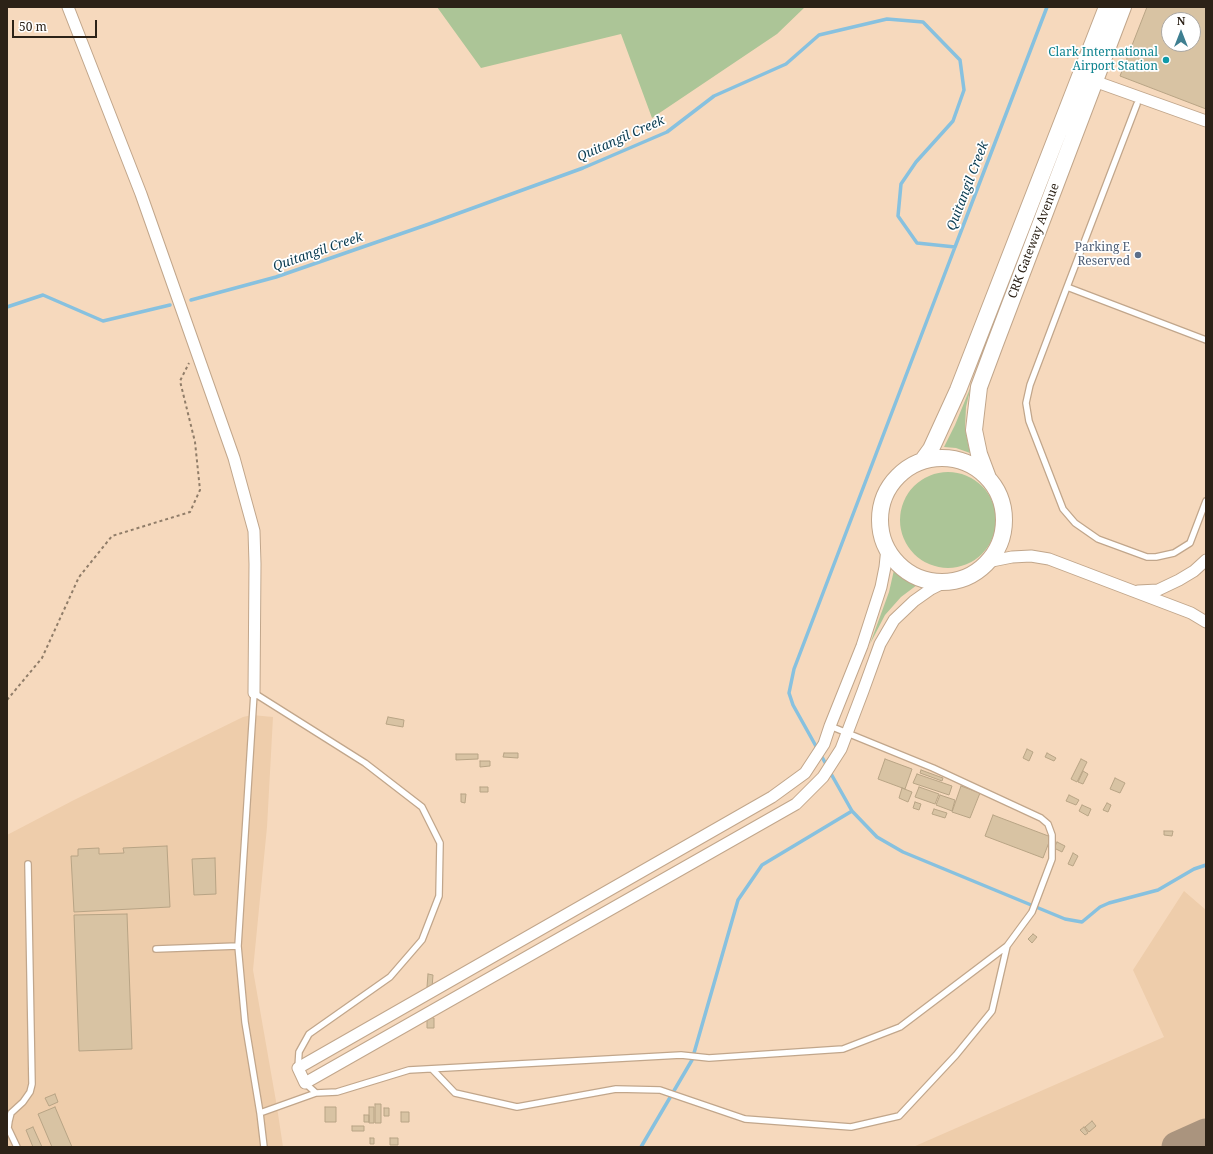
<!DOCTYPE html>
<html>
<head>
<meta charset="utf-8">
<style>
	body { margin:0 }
	#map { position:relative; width:1213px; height:1154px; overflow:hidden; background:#f6d9bd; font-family:"Noto Serif",serif }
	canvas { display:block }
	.frame { position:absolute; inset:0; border:8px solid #2c2217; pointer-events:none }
	.north { position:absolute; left:1161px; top:12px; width:40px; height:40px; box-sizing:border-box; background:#fff; border:1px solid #aba7a2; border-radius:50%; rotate:0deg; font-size:11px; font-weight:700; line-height:16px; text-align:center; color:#2c2217 }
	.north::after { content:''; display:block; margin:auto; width:14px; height:18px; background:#3e7f91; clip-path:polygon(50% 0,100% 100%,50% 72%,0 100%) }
	.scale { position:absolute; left:12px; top:20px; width:85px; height:18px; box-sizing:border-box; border:2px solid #2c2217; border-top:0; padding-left:5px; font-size:12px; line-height:14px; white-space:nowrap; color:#2c2217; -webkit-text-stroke:3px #fff; paint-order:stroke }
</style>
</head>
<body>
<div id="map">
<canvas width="1213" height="1154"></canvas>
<div class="frame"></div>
<div class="north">N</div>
<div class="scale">50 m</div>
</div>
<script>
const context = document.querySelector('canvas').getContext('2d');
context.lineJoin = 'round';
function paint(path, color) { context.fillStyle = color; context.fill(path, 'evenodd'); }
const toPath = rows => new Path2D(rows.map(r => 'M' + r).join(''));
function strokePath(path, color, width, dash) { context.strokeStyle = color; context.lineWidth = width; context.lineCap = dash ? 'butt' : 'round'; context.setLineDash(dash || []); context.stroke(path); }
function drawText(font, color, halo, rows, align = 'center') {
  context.font = font + ' "Noto Serif",serif'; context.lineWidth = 3.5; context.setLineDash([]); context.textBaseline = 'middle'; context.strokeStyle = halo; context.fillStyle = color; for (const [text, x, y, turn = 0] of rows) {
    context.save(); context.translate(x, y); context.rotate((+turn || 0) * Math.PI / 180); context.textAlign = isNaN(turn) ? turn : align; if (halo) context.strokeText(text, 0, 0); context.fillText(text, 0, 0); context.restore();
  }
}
const built = toPath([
	[252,715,273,717,267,827,253,970,277,1107,283,1147,7,1147,7,835,74,800,243,717],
	[1184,891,1206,910,1206,1147,913,1147,1164,1037,1133,970]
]);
const green = toPath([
	[437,7,805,7,777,34,652,118,621,34,481,68],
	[971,386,966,407,965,428,970,453,956,448,944,447,955,425],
	'900 520a48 48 0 1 1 96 0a48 48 0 1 1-96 0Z',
	[894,570,906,579,917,585,901,597,885,615,870,644,889,592]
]);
const stream = toPath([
	[191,300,276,277,429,224,583,168,667,132,714,96,786,64,819,35,887,19,923,22,960,60,964,90,953,121,916,162,901,184,898,216,917,243,955,247,1047,7],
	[7,307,43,295,103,321,170,305],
	[827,766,793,705,789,693,794,669,955,247],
	[830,772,852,811,877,837,903,852,1065,919,1082,922,1100,907,1109,903,1158,890,1194,869,1206,865],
	[641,1147,692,1060,738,900,762,865,852,811]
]);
const taxiway = toPath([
	[1177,1147,1206,1134]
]);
const building = toPath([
	[1147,7,1206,7,1206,109,1120,76,1147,7],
	[1169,20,1193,20,1193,44,1169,44,1169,20],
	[388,717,404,720,403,727,386,724,388,717],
	[1027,749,1033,752,1029,761,1023,758,1027,749],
	[504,753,518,753,518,758,503,757,504,753],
	[1047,753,1056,758,1054,761,1045,757,1047,753],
	[456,754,478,754,478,759,456,760,456,754],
	[885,759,912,769,905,789,878,779,885,759],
	[1081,759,1087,762,1077,782,1071,779,1081,759],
	[480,761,490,761,490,766,480,767,480,761],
	[921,770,943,778,942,781,920,773,921,770],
	[1083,771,1088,774,1083,784,1078,782,1083,771],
	[917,774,952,786,949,795,913,783,917,774],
	[1115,778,1125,783,1120,793,1110,789,1115,778],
	[961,786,980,793,970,818,952,812,961,786],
	[480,787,488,787,488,792,480,792,480,787],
	[919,787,939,794,935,804,915,797,919,787],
	[902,788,912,792,908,802,899,798,902,788],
	[461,794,466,794,465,803,461,802,461,794],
	[940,795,955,800,952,811,936,805,940,795],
	[1069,795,1079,800,1076,805,1066,801,1069,795],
	[915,802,921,804,919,810,913,808,915,802],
	[1107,803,1111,805,1108,812,1103,810,1107,803],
	[1082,805,1091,809,1088,816,1079,811,1082,805],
	[934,809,947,813,945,818,932,814,934,809],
	[993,815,1051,837,1043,858,985,836,993,815],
	[1164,831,1173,831,1172,836,1164,835,1164,831],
	[1057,842,1065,846,1062,852,1054,848,1057,842],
	[167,846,170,907,74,912,71,856,78,856,78,849,99,848,99,854,124,853,123,848,167,846],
	[1073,853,1078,856,1073,866,1068,864,1073,853],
	[215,858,216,894,194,895,192,859,215,858],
	[127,914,132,1049,79,1051,74,915,127,914],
	[1033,934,1037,937,1032,943,1028,939,1033,934],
	[428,974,433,975,432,988,427,987,428,974],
	[427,1017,434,1018,434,1028,427,1028,427,1017],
	[55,1094,58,1102,49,1106,45,1098,55,1094],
	[375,1104,381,1104,381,1123,375,1123,375,1104],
	[55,1107,72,1147,52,1147,38,1114,55,1107],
	[325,1107,336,1107,336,1122,325,1122,325,1107],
	[369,1107,374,1107,374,1123,369,1123,369,1107],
	[384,1108,389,1108,389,1116,384,1116,384,1108],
	[401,1112,409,1112,409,1122,401,1122,401,1112],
	[364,1115,369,1115,369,1122,364,1122,364,1115],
	[1092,1121,1096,1126,1089,1132,1085,1127,1092,1121],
	[352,1126,364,1126,364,1131,352,1131,352,1126],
	[33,1127,42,1147,33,1147,26,1130,33,1127],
	[1084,1127,1088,1133,1085,1135,1080,1130,1084,1127],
	[370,1138,374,1138,374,1144,370,1144,370,1138],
	[390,1138,398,1138,398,1145,390,1145,390,1138]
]);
const path = toPath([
	[7,700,42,658,79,577,112,536,190,512,200,490,195,442,180,381,189,363]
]);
const service = toPath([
	[1067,287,1137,104],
	[1206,340,1067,287,1030,385,1026,403,1029,421,1063,509,1075,523,1098,539,1147,557,1156,557,1174,553,1190,543,1206,501],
	[156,949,238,946],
	[432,1069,455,1093,517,1107,616,1089,660,1090,745,1119,851,1127,899,1116,956,1055,992,1011,1007,946],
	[305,1083,316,1093,337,1092,409,1070,681,1055,709,1058,843,1049,900,1027,1007,946,1032,912,1052,859,1052,835,1048,824,1041,818,933,768,830,726],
	[260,1113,316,1093],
	[17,1147,8,1128,9,1121,11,1113,23,1102,30,1092,32,1084,28,864],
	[264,1147,260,1113,245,1022,238,946,254,693,365,763,422,807,440,843,439,896,422,940,390,977,309,1034,299,1052,298,1068]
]);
const minor = toPath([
	[68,7,141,194,234,458,254,531,255,564,254,693],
	[1088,78,1094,81,1206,121],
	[887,548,885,567,881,587,862,646,830,726,824,744,805,773,772,797,298,1068,305,1083,796,804,823,777,841,749,863,691,880,644,894,620,914,601,931,589,947,581],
	[987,562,1012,557,1031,556,1049,559,1191,613,1206,622],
	[1138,591,1158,590,1179,580,1194,571,1206,560]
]);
const secondary = toPath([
	'880 520a62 62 0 1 1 124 0a62 62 0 1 1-124 0Z',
	[923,460,931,449,958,390,1107,7],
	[988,478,979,454,974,430,979,387,995,344,1123,7]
]);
const markers = [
	[1166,60,4,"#0f9aa8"],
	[1138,255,4,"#5c6f8a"]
];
const cultureNames = [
	["Clark International",1158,53],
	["Airport Station",1158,67]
];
const streetNames = [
	["CRK Gateway Avenue",1034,241,-69]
];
const serviceNames = [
	["Parking E",1130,248],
	["Reserved",1130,262]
];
const waterNames = [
	["Quitangil Creek",621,139,-24],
	["Quitangil Creek",968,186,-69],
	["Quitangil Creek",318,252,-19]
];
paint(built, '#eecdab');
paint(green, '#acc597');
strokePath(stream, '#87c1df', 3.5);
strokePath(taxiway, '#aa947e', 31);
paint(building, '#d8c3a3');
strokePath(building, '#b8a485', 1);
strokePath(service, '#c1a68b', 8);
strokePath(minor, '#c1a68b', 13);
strokePath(secondary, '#c1a68b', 18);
strokePath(path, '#907d69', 2, [3, 3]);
strokePath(service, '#fff', 5.5);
strokePath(minor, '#fff', 11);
strokePath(secondary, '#fff', 16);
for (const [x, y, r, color] of markers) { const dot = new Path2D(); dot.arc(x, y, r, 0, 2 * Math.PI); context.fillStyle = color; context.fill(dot); strokePath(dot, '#fff', 1.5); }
drawText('12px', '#0d838f', '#fff', cultureNames, 'right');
drawText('12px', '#2c2217', '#fff', streetNames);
drawText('12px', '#4e5e75', '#fff', serviceNames, 'right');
drawText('italic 13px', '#093b50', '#fff', waterNames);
</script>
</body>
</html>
